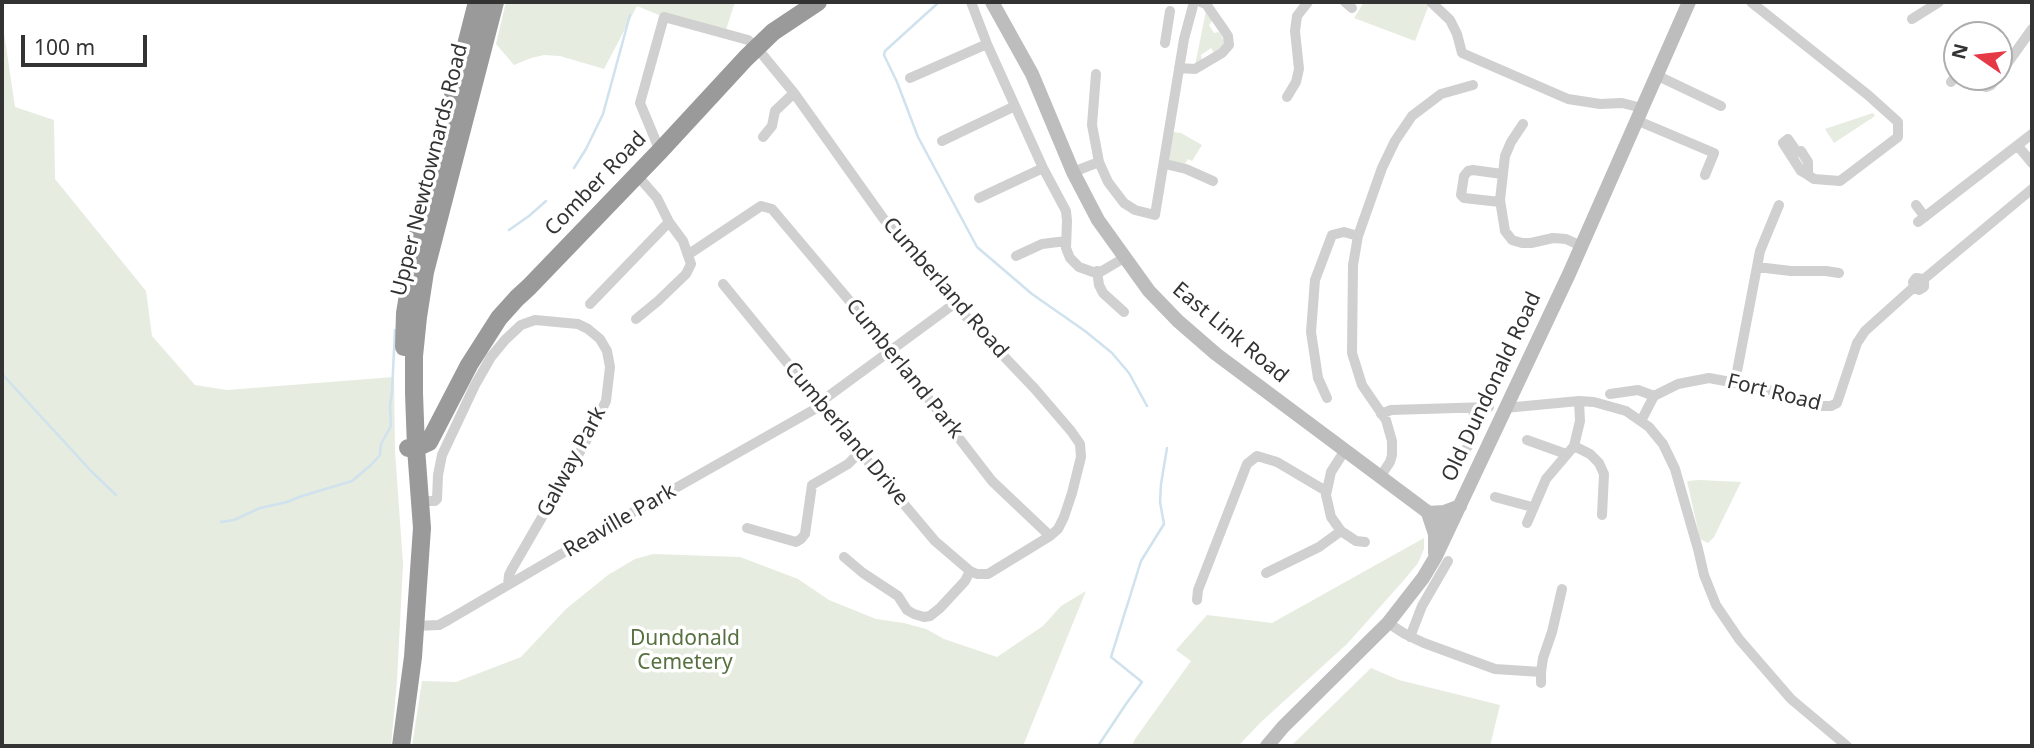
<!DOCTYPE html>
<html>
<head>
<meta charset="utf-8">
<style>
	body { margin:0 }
	#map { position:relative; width:2034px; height:748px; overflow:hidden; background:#fff; font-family:"Noto Sans",sans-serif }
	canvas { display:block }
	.frame { position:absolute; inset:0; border:4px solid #333; pointer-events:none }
	.north { position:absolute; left:1943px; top:21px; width:70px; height:70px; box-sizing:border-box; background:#fff; border:2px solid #adadad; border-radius:50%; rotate:284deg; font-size:19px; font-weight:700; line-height:28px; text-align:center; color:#333 }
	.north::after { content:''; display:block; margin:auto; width:24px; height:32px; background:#e63946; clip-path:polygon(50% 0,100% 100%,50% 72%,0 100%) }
	.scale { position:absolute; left:21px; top:35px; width:126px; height:32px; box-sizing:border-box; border:4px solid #333; border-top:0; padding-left:9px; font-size:21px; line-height:24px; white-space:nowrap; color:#333; -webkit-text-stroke:5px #fff; paint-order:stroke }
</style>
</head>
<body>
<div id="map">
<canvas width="2034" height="748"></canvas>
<div class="frame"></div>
<div class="north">N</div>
<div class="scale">100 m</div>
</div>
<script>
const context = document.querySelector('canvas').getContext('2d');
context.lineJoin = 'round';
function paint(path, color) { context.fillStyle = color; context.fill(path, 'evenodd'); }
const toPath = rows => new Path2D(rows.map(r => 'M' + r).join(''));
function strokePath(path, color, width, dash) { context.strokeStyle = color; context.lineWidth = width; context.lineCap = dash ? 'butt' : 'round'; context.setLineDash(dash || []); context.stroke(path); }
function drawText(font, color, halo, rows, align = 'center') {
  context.font = font + ' "Noto Sans",sans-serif'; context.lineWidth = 7; context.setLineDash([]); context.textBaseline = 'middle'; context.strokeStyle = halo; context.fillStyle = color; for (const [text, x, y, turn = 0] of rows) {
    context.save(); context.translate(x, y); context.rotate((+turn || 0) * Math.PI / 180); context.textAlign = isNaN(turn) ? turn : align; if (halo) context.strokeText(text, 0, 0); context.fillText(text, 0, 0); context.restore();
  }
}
const green = toPath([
	[506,2,735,2,725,33,664,17,637,6,604,69,560,56,544,55,531,58,514,65,496,44],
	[1364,2,1430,2,1415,41,1354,18],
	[1206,11,1212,21,1209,25,1214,33,1219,32,1221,35,1225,43,1223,49,1214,53,1211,48,1201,55,1202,60,1195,65],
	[2,19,15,107,54,120,55,179,146,291,152,336,195,385,227,390,394,377,395,451,403,564,397,681,391,746,2,746],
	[1873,113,1875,116,1834,143,1825,129],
	[1174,132,1181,133,1202,145,1192,161,1188,159,1184,165,1169,160,1172,135],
	[1700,480,1741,482,1714,537,1708,543,1700,539,1687,481],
	[1424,538,1424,549,1418,563,1404,580,1347,644,1261,722,1238,746,1132,746,1135,739,1191,661,1176,650,1207,615,1272,623],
	[653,554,740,557,798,579,829,600,876,619,904,623,926,629,944,639,997,657,1043,626,1061,606,1086,591,1023,746,412,746,422,681,456,682,521,657,566,609,608,575,635,559],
	[1371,668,1399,680,1500,705,1490,746,1291,746]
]);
const stream = toPath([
	[939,2,885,51,884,55,897,82,918,137,977,247,1032,294,1085,331,1112,353,1129,373,1147,406],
	[574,168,586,149,603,114,630,15],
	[509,230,529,216,546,201],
	[2,374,92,472,116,495],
	[221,522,234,520,260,508,287,502,302,496,352,481,371,465,380,455,381,444,391,426,390,406,392,392,395,330],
	[1098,746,1126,704,1142,682,1111,657,1141,561,1164,524,1160,502,1161,484,1167,448]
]);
const street = toPath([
	[971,2,987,44,1043,168,1066,211,1067,221,1066,248,1070,258,1079,267,1093,272,1102,271,1124,258],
	[1345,2,1352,8],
	[1431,2,1450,20,1457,34,1462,53,1568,99,1600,104,1622,103,1642,108],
	[1751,2,1868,95,1898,122,1898,137,1840,181,1814,179,1808,175,1801,171,1783,143,1788,139,1797,152,1801,151,1808,162,1808,175],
	[1912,19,1939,2],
	[1165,43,1170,11],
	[1179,68,1195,69,1222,53,1229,45,1228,36,1222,27,1206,4,1201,2],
	[1096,74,1092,125,1099,162,1108,182,1124,203,1135,210,1155,215,1184,39,1194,2],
	[1656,75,1721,106],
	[1999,75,2032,29],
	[1969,77,1980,85,1986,87,1991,85,1998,77],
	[910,78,987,44],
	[1951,82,1957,74],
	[1287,97,1296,82,1299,69,1295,31,1297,16,1308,2],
	[1636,120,1714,153,1705,175],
	[1523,124,1511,142,1505,156,1500,200,1505,231,1512,240,1522,243,1531,243,1553,238,1566,239,1581,246],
	[763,137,772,126,775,111,794,93],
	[942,141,1015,106],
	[2018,146,2032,163],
	[660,151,640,103,664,17,748,40,757,48,794,93,883,218,954,304,1035,389,1071,431,1080,444,1081,457,1072,493,1064,517,1058,529,1050,536],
	[1165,164,1186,169,1213,181],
	[1073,172,1099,162],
	[979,198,1043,168],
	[1500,202,1464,198,1461,195,1464,176,1468,171,1473,170,1502,174],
	[1916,205,1925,217],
	[1918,222,2032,134],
	[689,254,761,206,772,209,891,350,992,481,1050,536,988,574,977,574,970,571,935,541,860,452,723,284],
	[1016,256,1042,244,1066,241],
	[1757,267,1791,271,1826,271,1839,273],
	[1097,271,1099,285,1103,293,1124,312],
	[1924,279,1916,278,1913,282,1914,287,1919,290,1924,287,1924,279,2032,189],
	[590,304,669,222],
	[636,319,658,301,686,274,691,264,683,241,669,222,657,198,636,174],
	[1735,382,1760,251,1779,205],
	[1610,394,1638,390,1654,396],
	[1327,398,1318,378,1311,332,1315,280,1332,235,1344,232,1358,236],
	[1505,408,1579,401,1594,402,1626,411,1649,427,1663,444,1675,469,1698,549,1704,575,1716,605,1739,639,1791,699,1847,746],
	[1381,414,1391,410,1489,407],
	[1641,421,1654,396,1678,384,1709,378,1763,388,1822,406,1831,406,1837,403,1857,343,1865,331,1914,287],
	[1527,440,1566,454],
	[1574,446,1590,454,1599,463,1604,474,1602,515],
	[1345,450,1331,472,1326,495,1331,517,1341,531,1356,541,1365,542],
	[1457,465,1472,439,1475,422,1473,408],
	[1380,477,1390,462,1392,455,1392,441,1386,420,1362,385,1352,353,1353,265,1358,236,1382,168,1395,141,1412,116,1441,94,1473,85],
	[1495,497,1532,507],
	[421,501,435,501,437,499,438,475,442,455,475,385,491,357,505,340,521,325,535,320,578,324,588,329,600,339,607,351,610,367,606,401,585,443,512,569,509,575,508,585],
	[1527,523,1546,479,1574,446,1580,421,1579,401],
	[747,528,796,542,801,539,805,534,812,485,848,464,860,452],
	[844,557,863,573,898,596,907,610,914,614,924,617,930,616,940,608,965,581,970,571],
	[1266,573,1319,547,1341,531],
	[1197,600,1198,590,1247,464,1257,456,1277,462,1326,491],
	[1388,623,1405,634,1424,643,1495,669,1541,672,1543,658,1552,632,1562,589],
	[415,626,439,625,450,619,614,523,815,409,826,398,954,304],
	[1410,637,1422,606,1448,561],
	[1541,672,1541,683]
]);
const secondary = toPath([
	[992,2,1032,74,1073,172,1098,220,1149,291,1178,321,1216,354,1449,528],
	[1435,553,1435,534,1428,513,1444,512,1460,506],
	[1267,746,1283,727,1388,623,1423,578,1435,558,1569,274,1689,2]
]);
const highway = toPath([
	[404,347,405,313,419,229,477,2],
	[408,448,416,448,429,442,469,365,499,318,517,298,529,287,660,151,746,58,773,32,818,2],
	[401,746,413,657,422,528,416,448,414,393,414,356,418,317,425,272,495,2]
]);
const streetNames = [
	["Upper Newtownards Road",430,170,-76],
	["Comber Road",596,184,-46],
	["Cumberland Road",945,288,49],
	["East Link Road",1230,333,40],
	["Cumberland Park",904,369,51],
	["Old Dundonald Road",1492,387,-65],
	["Fort Road",1774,393,14],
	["Cumberland Drive",846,434,50],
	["Galway Park",572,462,-62],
	["Reaville Park",620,521,-30]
];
const parkNames = [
	["Dundonald",685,639],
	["Cemetery",685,663]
];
paint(green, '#e6ecdf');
strokePath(stream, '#cfe2ee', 2.5);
strokePath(street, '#d0d0d0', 10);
strokePath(secondary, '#bdbdbd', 14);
strokePath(highway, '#9a9a9a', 18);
drawText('21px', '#333', '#fff', streetNames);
drawText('21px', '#56703f', '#fff', parkNames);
</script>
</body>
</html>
